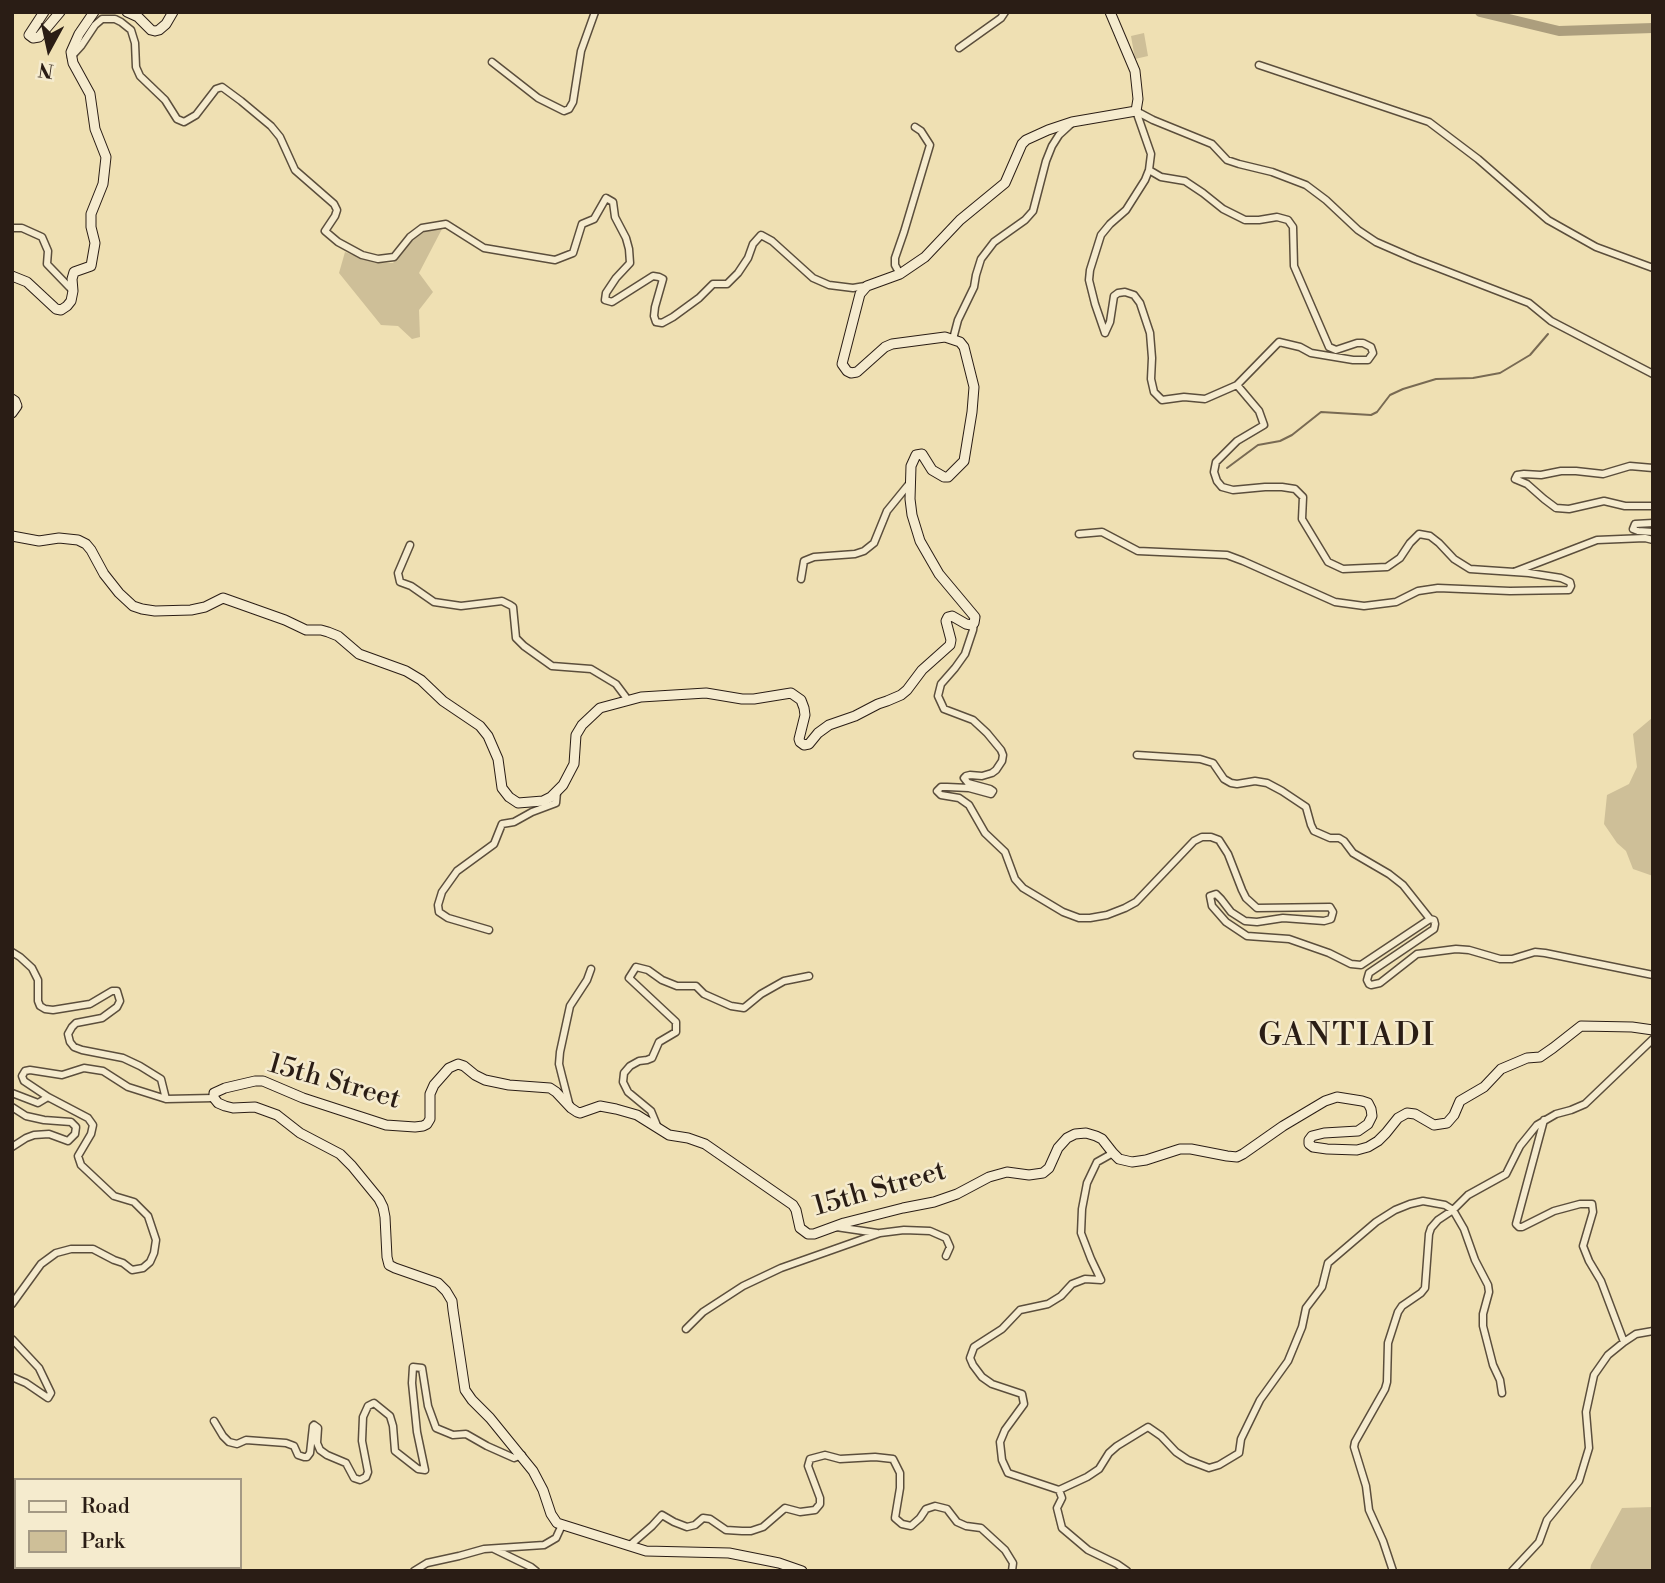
<!DOCTYPE html>
<html>
<head>
<meta charset="utf-8">
<style>
	body { margin:0 }
	#map { position:relative; width:1665px; height:1583px; overflow:hidden; background:#efe0b3; font-family:"Libre Bodoni",serif }
	canvas { display:block }
	.frame { position:absolute; inset:0; border:14px solid #2a1d15; pointer-events:none }
	.legend { position:absolute; left:14px; top:1478px; width:228px; height:91px; box-sizing:border-box; background:#f5ebce; border:2px solid #a49984; margin:0; padding:9px 12px; list-style:none; font-size:21px; color:#2a1d15 }
	.legend li { display:flex; align-items:center; gap:14px; height:35px }
	.legend b { width:35px; border:2px solid #a49984 }
	.north { position:absolute; left:14px; top:14px; width:70px; height:70px; -webkit-text-stroke:5px #f5ebce; paint-order:stroke; rotate:188deg; font-size:19px; font-weight:700; line-height:28px; text-align:center; color:#2a1d15 }
	.north::after { content:''; display:block; margin:auto; width:24px; height:32px; background:#2a1d15; clip-path:polygon(50% 0,100% 100%,50% 72%,0 100%) }
</style>
</head>
<body>
<div id="map">
<canvas width="1665" height="1583"></canvas>
<div class="frame"></div>
<ul class="legend">
<li><b style="height:9px;background:#f5ebce"></b>Road</li>
<li><b style="height:19px;background:#cebf98"></b>Park</li>
</ul>
<div class="north">N</div>
</div>
<script>
const context = document.querySelector('canvas').getContext('2d');
context.lineJoin = 'round';
function paint(path, color) { context.fillStyle = color; context.fill(path, 'evenodd'); }
const toPath = rows => new Path2D(rows.map(r => 'M' + r).join(''));
function strokePath(path, color, width, dash) { context.strokeStyle = color; context.lineWidth = width; context.lineCap = dash ? 'butt' : 'round'; context.setLineDash(dash || []); context.stroke(path); }
function drawText(font, color, halo, rows, align = 'center') {
  context.font = font + ' "Libre Bodoni",serif'; context.lineWidth = 5; context.setLineDash([]); context.textBaseline = 'middle'; context.strokeStyle = halo; context.fillStyle = color; for (const [text, x, y, turn = 0] of rows) {
    context.save(); context.translate(x, y); context.rotate((+turn || 0) * Math.PI / 180); context.textAlign = isNaN(turn) ? turn : align; if (halo) context.strokeText(text, 0, 0); context.fillText(text, 0, 0); context.restore();
  }
}
const green = toPath([
	[1144,33,1148,56,1135,59,1131,36],
	[423,229,442,229,419,273,433,292,419,310,420,337,412,339,398,326,381,325,339,273,345,252,375,263,393,263,413,237],
	[1652,718,1653,719,1653,876,1633,869,1626,851,1617,843,1604,824,1607,795,1629,784,1637,767,1633,734],
	[1653,1507,1653,1539,1651,1541,1653,1571,1590,1571,1591,1565,1622,1508]
]);
const stream = toPath([
	[1227,468,1258,445,1280,441,1292,435,1321,412,1371,415,1377,412,1390,395,1403,389,1436,379,1473,378,1500,373,1530,355,1548,334]
]);
const river = toPath([
	[1480,12,1559,31,1653,28]
]);
const street = toPath([
	[959,48,1001,18,1005,12],
	[71,57,81,46,95,25,102,19,115,19,121,22,131,30,135,43,136,67,140,76,165,100,177,119,184,122,196,115,216,89,222,87,241,101,271,126,280,137,295,170,334,204,337,210,335,216,325,231,338,242,362,255,378,259,394,257,410,237,422,228,446,224,484,248,555,260,573,253,582,224,594,219,606,198,613,202,615,217,626,238,629,249,630,263,616,278,606,293,605,300,612,302,653,276,659,277,663,279,655,307,654,316,656,322,662,323,673,317,699,298,713,284,727,284,738,273,748,258,753,244,761,235,772,241,813,278,829,285,853,288,865,286],
	[492,62,538,98,564,111,569,109,573,102,581,51,595,12],
	[1259,65,1429,122,1478,159,1548,220,1596,247,1653,268],
	[1136,111,1153,120,1212,144,1227,160,1239,164,1272,172,1306,185,1326,200,1358,230,1376,242,1415,259,1529,303,1551,321,1653,374],
	[12,228,22,228,42,237,48,251,47,264,72,290],
	[900,274,895,265,895,258,904,232,930,145,921,131,915,127],
	[1105,333,1110,322,1114,296,1118,293,1125,292,1134,295,1140,303,1150,333,1152,358,1151,379,1154,392,1162,400,1184,397,1205,399,1237,385,1279,342,1300,347,1311,353,1353,360,1368,360,1373,353,1371,347,1363,343,1357,343,1336,350,1329,347,1294,266,1293,227,1288,220,1277,217,1259,220,1245,220,1223,209,1203,193,1185,181,1161,177,1149,170],
	[1105,333,1095,304,1089,280,1090,270,1101,235,1110,224,1126,210,1145,180,1149,170,1151,154,1136,111],
	[953,339,958,320,974,287,976,275,981,259,994,242,1025,220,1033,211,1046,161,1052,146,1059,135,1071,124],
	[1653,468,1630,466,1603,474,1576,471,1561,471,1541,475,1524,474,1517,475,1515,479,1527,484,1544,499,1556,508,1569,509,1604,501,1625,506,1653,506],
	[1653,523,1635,524,1633,529,1638,531,1653,532],
	[1079,534,1102,532,1138,551,1227,555,1243,561,1335,602,1364,606,1396,602,1418,591,1438,588,1510,591,1569,590,1571,586,1570,582,1561,578,1529,573,1470,569,1454,559,1439,543,1430,536,1419,534,1410,543,1400,558,1387,567,1343,569,1328,562,1302,519,1303,497,1295,489,1282,487,1265,487,1233,490,1222,487,1217,481,1214,472,1216,462,1237,441,1264,425,1259,411,1237,385],
	[410,545,398,573,400,582,411,586,434,602,461,606,502,601,510,605,513,607,516,638,524,646,552,666,591,669,616,684,628,700],
	[1514,572,1597,540,1645,538,1653,540],
	[801,579,804,561,814,557,855,554,864,551,874,543,887,511,909,484],
	[974,623,973,630,965,654,955,668,941,684,938,696,944,709,973,720,987,733,1001,750,1003,755,1002,761,996,770,992,773,982,776,970,775,966,776,964,778,968,783,990,789,993,791,991,794,969,788,947,787,941,787,937,791,941,795,959,798,969,805,985,833,1005,852,1015,879,1023,888,1063,912,1079,918,1090,918,1107,915,1125,908,1136,902,1194,841,1202,837,1211,837,1219,840,1228,854,1242,890,1246,898,1257,908,1330,907,1333,912,1331,919,1324,921,1283,918,1257,922,1245,921,1231,912,1221,899,1216,894,1210,896,1212,906,1226,922,1247,936,1289,939,1329,953,1351,964,1361,965,1430,919,1434,920,1435,924,1434,929,1369,973,1367,980,1369,984,1371,985,1380,983,1417,954,1456,949,1469,950,1500,959,1512,959,1535,952,1545,953,1653,975],
	[1137,755,1200,759,1213,763,1224,779,1231,783,1237,784,1255,781,1267,783,1282,791,1306,807,1311,825,1314,831,1330,838,1339,838,1344,841,1353,853,1389,874,1403,885,1430,919],
	[489,930,448,918,439,912,438,905,442,892,457,871,494,844,502,824,514,822,532,812,556,803,557,792],
	[12,952,20,957,32,968,38,980,38,1001,40,1006,45,1009,53,1010,90,1004,112,991,117,991,120,1001,117,1007,102,1018,76,1023,72,1027,68,1034,70,1042,74,1047,82,1050,123,1058,140,1066,161,1079,166,1099],
	[12,1093,38,1103,48,1097,24,1081,22,1076,25,1071,30,1070,62,1075,84,1068,103,1071,128,1087,166,1099,214,1098],
	[12,1107,26,1116,44,1120,71,1122,76,1127,75,1134,68,1141,49,1134,34,1135,26,1138,12,1147],
	[570,1107,562,1076,559,1064,560,1052,570,1006,587,980,591,969],
	[1544,1120,1516,1224,1519,1227,1522,1227,1554,1211,1580,1204,1592,1204,1593,1212,1583,1246,1589,1261,1601,1281,1624,1342],
	[658,1128,651,1111,628,1092,623,1082,624,1073,630,1066,639,1061,647,1060,652,1058,659,1042,676,1032,676,1022,629,978,636,967,648,970,662,980,677,986,696,986,704,994,731,1006,744,1008,761,994,784,981,809,976],
	[1113,1153,1097,1162,1087,1183,1082,1209,1081,1233,1091,1259,1101,1280,1085,1279,1072,1284,1061,1296,1048,1304,1020,1310,1002,1329,974,1347,970,1358,973,1365,982,1377,992,1384,1022,1394,1024,1404,1005,1430,1000,1442,1002,1460,1008,1473,1059,1490,1062,1498,1057,1508,1062,1528,1088,1550,1117,1564,1127,1571],
	[836,1227,877,1233],
	[12,1304,41,1264,56,1253,71,1249,93,1249,114,1260,123,1263,132,1270,143,1268,150,1262,154,1253,156,1240,148,1216,134,1202,114,1196,81,1165,78,1156,91,1134,93,1125,88,1118,48,1097],
	[686,1329,703,1312,743,1286,781,1268,880,1233,904,1230,930,1231,946,1238,950,1247,946,1256],
	[12,1339,39,1368,51,1393,48,1398],
	[12,1377,26,1383,48,1398],
	[214,1421,223,1436,229,1442,237,1444,246,1440,286,1443,294,1446,298,1455,304,1457,307,1457,310,1453,313,1426,314,1425,318,1428,317,1443,320,1450,327,1455,346,1463,354,1478,360,1480,366,1477,368,1472,362,1441,363,1417,368,1406,374,1403,390,1416,393,1426,395,1451,418,1469,425,1470],
	[425,1470,417,1432,412,1383,413,1367,422,1368,428,1406,436,1428,453,1435,466,1434,487,1446,514,1458,522,1455],
	[1059,1490,1087,1477,1099,1469,1109,1453,1117,1446,1148,1427,1161,1436,1176,1452,1188,1460,1209,1468,1219,1465,1239,1453,1241,1439,1260,1400,1288,1361,1302,1327,1306,1308,1322,1287,1328,1263,1376,1222,1395,1210,1410,1204,1423,1201,1445,1205,1453,1210,1464,1229,1475,1260,1488,1285,1489,1292,1483,1314,1483,1326,1493,1365,1500,1380,1502,1393],
	[629,1546,652,1526,662,1515,674,1522,687,1527,695,1525,703,1518,710,1519,726,1530,742,1531,751,1531,763,1527,785,1508,800,1512,815,1510,820,1504,820,1498,808,1466,810,1459,825,1455,840,1459,875,1457,893,1459,900,1473,900,1488,895,1518,902,1524,911,1526,920,1518,926,1509,935,1506,947,1509,957,1522,966,1526,981,1528,1005,1550,1013,1563,1012,1571],
	[494,1549,531,1567,536,1571],
	[414,1571,427,1563,459,1556,484,1549,544,1545,556,1538,562,1525],
	[1393,1571,1383,1541,1369,1510,1366,1486,1354,1447,1355,1442,1385,1389,1387,1382,1388,1343,1398,1312,1402,1306,1421,1293,1425,1288,1429,1234,1431,1228,1438,1220,1453,1210,1468,1195,1506,1174,1520,1146,1537,1125,1556,1114,1571,1110,1585,1104,1653,1039],
	[1512,1571,1539,1542,1547,1520,1579,1481,1589,1448,1586,1412,1594,1375,1608,1355,1624,1342,1636,1334,1653,1331]
]);
const secondary = toPath([
	[44,12,29,35,33,38,39,37,60,12],
	[127,12,138,17,151,30,155,31,159,30,166,24,173,12],
	[12,276,27,282,56,309,61,310,67,306,71,301,73,291,72,279,74,272,91,266,95,243,91,227,91,214,103,184,106,157,95,129,90,94,73,63,71,52,79,34,94,12],
	[12,399,15,401,17,406,12,413],
	[12,536,39,541,59,538,78,540,86,544,91,550,104,574,119,593,133,606,142,609,155,611,191,610,205,607,223,598,285,620,306,630,321,630,328,632,338,636,359,654,406,671,421,680,443,701,480,726,488,736,498,759,502,788,509,797,518,803,543,801,551,797,563,785,574,764,576,735,582,725,600,708,641,697,706,693,742,699,754,699,791,693,801,700,804,708,805,715,799,739,800,742,804,745,809,744,818,733,829,725,855,716,878,704,887,701,901,695,907,690,922,670,950,645,951,640,946,621,948,617,952,616,966,624,971,625,974,623,975,617,939,574,920,541,912,515,910,499,911,466,916,455,922,454,932,470,944,477,948,477,964,461,972,412,974,387,964,347,960,342,945,337,892,344,885,347,857,372,851,373,847,371,842,364,860,294,867,286,900,274,925,257,960,220,1005,183,1022,144,1026,140,1048,130,1072,122,1136,111,1138,99,1135,71,1110,12],
	[802,1571,779,1563,729,1553,646,1551,557,1523,551,1514,543,1490,533,1471,490,1418,472,1400,465,1390,453,1310,452,1301,446,1291,438,1283,395,1268,389,1265,387,1257,385,1217,383,1207,379,1199,352,1166,340,1154,300,1133,277,1115,255,1107,233,1108,225,1106,218,1103,214,1098,214,1093,225,1088,255,1081,263,1081,303,1098,386,1125,415,1127,423,1126,427,1124,430,1119,430,1094,434,1085,449,1068,458,1064,464,1066,475,1075,485,1080,509,1085,550,1088,556,1092,571,1108,577,1112,580,1113,600,1106,616,1109,637,1115,669,1135,688,1138,705,1144,793,1205,796,1210,800,1228,808,1234,814,1234,844,1223,903,1208,934,1202,957,1194,989,1177,1007,1172,1029,1175,1043,1173,1049,1168,1058,1148,1067,1138,1075,1134,1086,1133,1096,1136,1102,1139,1113,1153,1119,1159,1132,1162,1146,1160,1180,1149,1191,1149,1227,1156,1237,1157,1243,1154,1283,1126,1325,1101,1337,1097,1362,1101,1368,1103,1371,1109,1372,1116,1368,1124,1358,1131,1324,1133,1312,1136,1309,1140,1309,1144,1313,1147,1327,1149,1357,1150,1368,1147,1378,1141,1386,1133,1398,1118,1407,1113,1415,1114,1434,1125,1447,1123,1454,1115,1460,1101,1484,1087,1501,1069,1527,1058,1540,1057,1553,1048,1581,1026,1632,1027,1653,1030]
]);
const streetNames = [
	["15th Street",334,1083,16],
	["15th Street",880,1190,-16]
];
const quarterNames = [
	["GANTIADI",1347,1037]
];
paint(green, '#cebf98');
strokePath(stream, '#786a53', 2);
strokePath(river, '#ac9e7d', 10);
strokePath(street, '#5b4e3c', 9);
strokePath(secondary, '#2a1d15', 11);
strokePath(street, '#f5ebce', 6);
strokePath(secondary, '#f5ebce', 9);
drawText('28px', '#2a1d15', '#f5ebce', streetNames);
context.letterSpacing = '2px';
drawText('32px', '#2a1d15', '#f5ebce', quarterNames);
context.letterSpacing = '0px';
</script>
</body>
</html>
